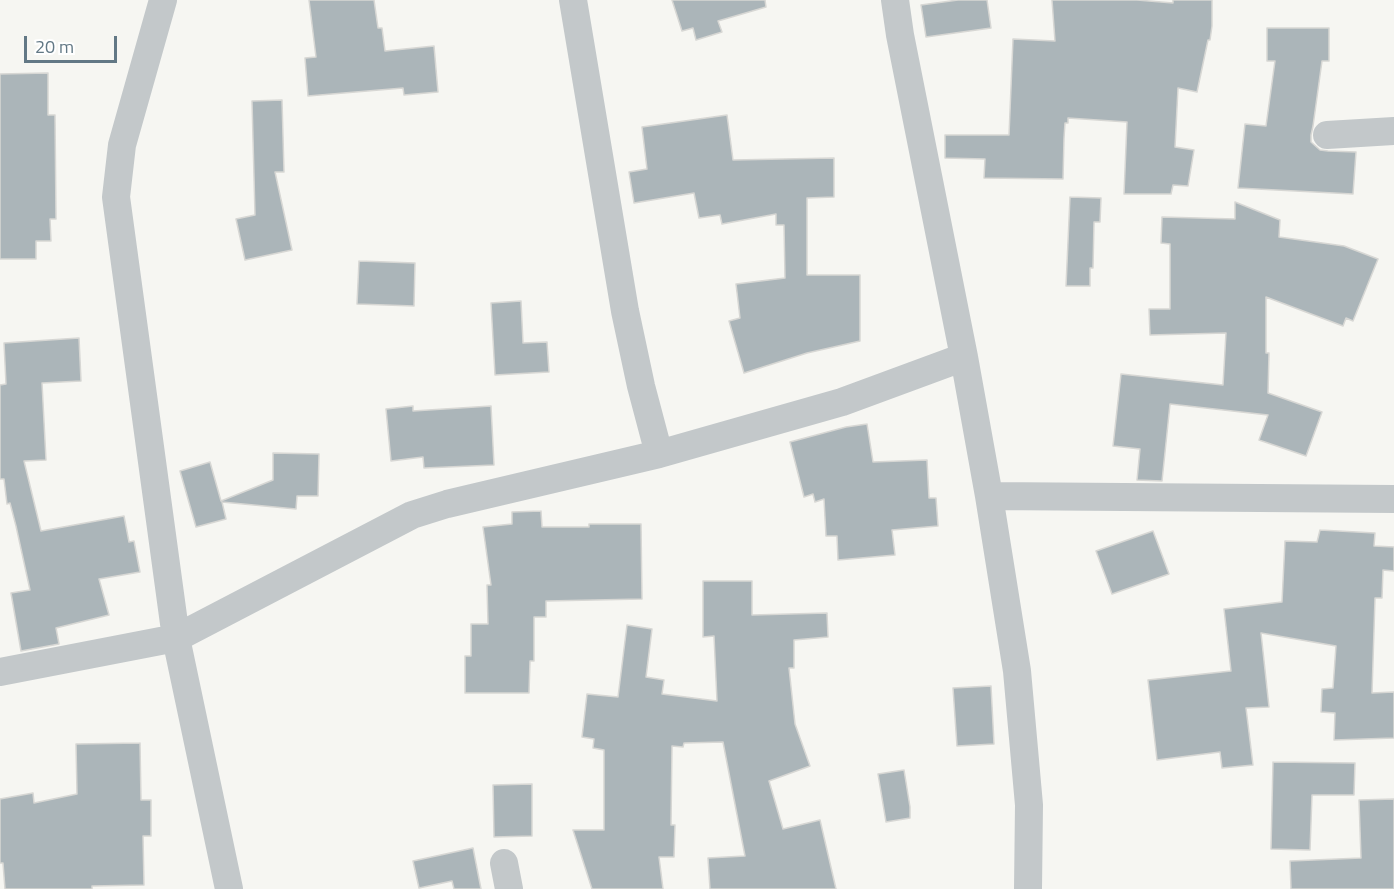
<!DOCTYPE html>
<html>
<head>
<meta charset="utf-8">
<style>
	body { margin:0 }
	#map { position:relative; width:1394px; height:889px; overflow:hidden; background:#f6f6f2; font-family:"Titillium Web",sans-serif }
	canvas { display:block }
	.scale { position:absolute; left:24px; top:36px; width:93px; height:27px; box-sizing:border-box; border:3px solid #627885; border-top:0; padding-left:8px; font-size:18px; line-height:21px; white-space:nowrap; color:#627885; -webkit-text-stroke:4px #fff; paint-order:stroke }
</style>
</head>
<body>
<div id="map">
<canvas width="1394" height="889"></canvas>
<div class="scale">20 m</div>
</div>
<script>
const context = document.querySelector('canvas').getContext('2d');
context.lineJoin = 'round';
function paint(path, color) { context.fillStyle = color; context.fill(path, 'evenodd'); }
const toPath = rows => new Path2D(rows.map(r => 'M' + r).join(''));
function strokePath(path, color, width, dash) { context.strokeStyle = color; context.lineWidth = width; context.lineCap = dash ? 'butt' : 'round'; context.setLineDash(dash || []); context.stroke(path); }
const building = toPath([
	[309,0,374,0,378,28,382,28,385,51,434,46,438,92,404,95,403,88,308,96,305,58,316,57,309,0],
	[672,0,765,0,766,7,718,21,722,32,696,40,693,28,682,31,672,0],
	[958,0,987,0,991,28,926,37,921,5,958,0],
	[1052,0,1137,0,1173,3,1173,0,1212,0,1212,26,1210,40,1208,40,1197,92,1178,88,1175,147,1194,150,1188,186,1173,185,1171,194,1124,194,1127,122,1068,118,1068,123,1065,123,1064,138,1063,179,984,178,985,159,945,158,945,135,1009,135,1013,39,1055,41,1052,0],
	[1267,28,1329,28,1329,61,1322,61,1313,126,1311,135,1311,142,1320,150,1328,151,1356,152,1353,194,1238,188,1245,124,1266,126,1275,61,1267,61,1267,28],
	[48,73,48,115,55,115,56,219,50,219,51,241,36,241,36,259,0,259,0,74,48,73],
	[282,100,284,172,275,172,292,250,245,260,236,219,255,215,252,101,282,100],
	[727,115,733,160,834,158,834,197,807,198,807,275,860,275,860,341,807,353,744,373,729,321,740,318,736,284,785,278,784,225,776,225,776,214,722,224,720,215,699,218,694,193,634,203,629,172,647,169,642,127,727,115],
	[1070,197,1101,198,1100,222,1094,222,1093,268,1090,268,1090,286,1066,286,1070,197],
	[1235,202,1280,220,1279,237,1344,246,1378,259,1353,321,1346,318,1343,326,1266,297,1266,353,1269,353,1268,393,1322,412,1306,456,1259,440,1268,415,1170,404,1162,481,1137,480,1140,449,1113,446,1121,374,1223,385,1226,333,1150,335,1149,309,1170,309,1170,244,1161,243,1162,217,1235,219,1235,202],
	[359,261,415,263,414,306,357,304,359,261],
	[521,301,523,343,547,342,549,372,495,375,491,303,521,301],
	[79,338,81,381,42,383,46,460,24,461,41,531,124,516,129,542,134,541,140,572,99,579,109,615,56,628,59,644,21,651,11,593,30,590,16,526,10,503,7,504,4,479,0,479,0,385,6,384,4,343,79,338],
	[413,406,413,411,491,406,494,465,424,468,423,457,391,461,386,409,413,406],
	[867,424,873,462,927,460,929,498,936,498,938,526,892,530,895,555,838,560,837,536,826,536,824,499,815,502,813,494,804,497,790,442,846,427,867,424],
	[273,453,319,454,318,496,297,496,296,509,222,502,226,519,196,527,180,471,210,462,221,501,273,480,273,453],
	[541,511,542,527,589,527,589,524,641,524,642,599,546,601,546,617,534,617,534,661,530,661,529,693,465,693,465,656,471,656,471,624,488,624,487,585,491,585,483,527,512,524,512,512,541,511],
	[1320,530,1375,533,1374,546,1394,547,1394,571,1383,570,1382,598,1375,598,1372,693,1394,692,1394,738,1334,740,1335,713,1321,712,1322,689,1333,688,1336,646,1261,633,1269,707,1246,708,1253,765,1222,768,1220,752,1157,760,1148,680,1231,671,1224,609,1282,602,1285,541,1317,542,1320,530],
	[1153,531,1169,574,1112,594,1096,551,1153,531],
	[703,581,752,581,752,615,827,613,828,637,794,640,794,668,789,668,795,724,810,766,769,781,783,829,820,820,836,889,710,889,708,858,745,856,723,742,684,743,683,747,672,746,671,825,675,825,674,857,659,857,663,889,592,889,573,830,604,830,604,750,593,748,594,739,582,737,587,694,618,697,627,625,652,629,646,677,664,680,662,694,717,701,714,636,703,637,703,581],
	[991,686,994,744,957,746,953,688,991,686],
	[140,743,141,800,151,800,151,836,143,836,144,885,92,886,92,889,5,889,3,863,0,863,0,799,33,793,34,803,77,794,76,744,140,743],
	[1273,762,1355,763,1354,795,1312,795,1310,850,1271,849,1273,762],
	[904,770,910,807,910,818,886,822,878,774,904,770],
	[532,784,532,836,494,837,493,785,532,784],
	[1394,799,1394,889,1291,889,1290,861,1361,858,1359,800,1394,799],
	[473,848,481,889,454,889,452,881,419,888,413,861,473,848]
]);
const street = toPath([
	[163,0,122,145,116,197,176,638,229,889],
	[573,0,625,311,641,386,659,454],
	[895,0,900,35,964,357,989,496,1017,671,1029,805,1028,889],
	[1327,135,1394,131],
	[989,496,1394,499],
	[0,672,176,638,412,515,447,504,659,454,842,402,964,357],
	[504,863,509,889]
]);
paint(building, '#abb5b9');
strokePath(building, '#d7d7d4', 1.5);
strokePath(street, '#c3c8ca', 28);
</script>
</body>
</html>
